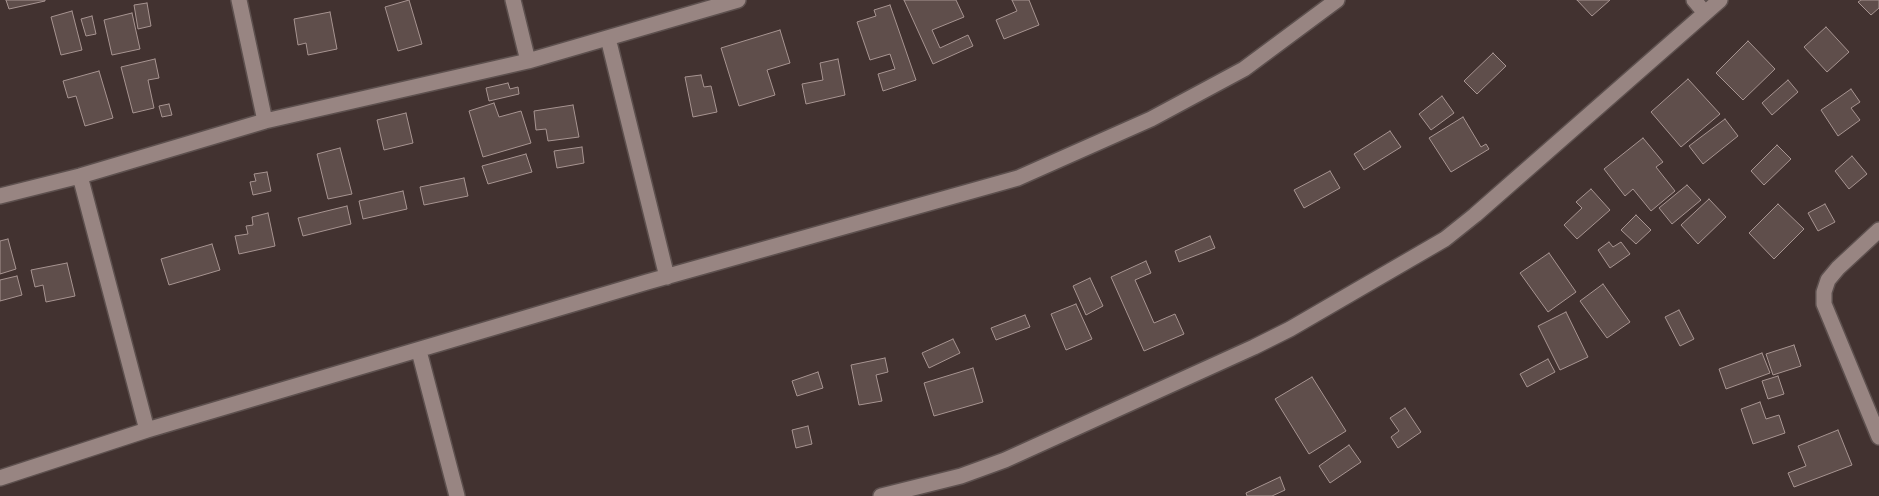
<!DOCTYPE html>
<html>
<head>
<meta charset="utf-8">
<style>
	body { margin:0 }
	canvas { display:block; background:#423230 }
</style>
</head>
<body>
<canvas width="1879" height="496"></canvas>
<script>
const context = document.querySelector('canvas').getContext('2d');
context.lineJoin = 'round';
function paint(path, color) { context.fillStyle = color; context.fill(path, 'evenodd'); }
const toPath = rows => new Path2D(rows.map(r => 'M' + r).join(''));
function strokePath(path, color, width, dash) { context.strokeStyle = color; context.lineWidth = width; context.lineCap = dash ? 'butt' : 'round'; context.setLineDash(dash || []); context.stroke(path); }
const building = toPath([
	[6,0,45,0,45,1,9,9,6,0],
	[409,0,422,44,398,51,385,7,409,0],
	[904,0,956,0,964,17,932,30,940,48,968,35,973,46,933,64,904,0],
	[1012,0,1029,0,1039,25,1004,39,996,20,1017,11,1012,0],
	[1577,0,1610,0,1592,16,1577,0],
	[1861,0,1879,0,1879,8,1871,15,1858,2,1861,0],
	[147,3,151,26,138,29,134,5,147,3],
	[890,5,916,80,883,91,878,74,895,69,890,54,870,60,857,22,876,16,874,10,890,5],
	[72,11,82,50,61,55,51,17,72,11],
	[330,12,337,49,308,55,306,43,298,45,294,19,330,12],
	[132,13,140,49,112,55,104,20,132,13],
	[92,16,96,34,86,36,81,19,92,16],
	[1826,27,1849,52,1827,72,1804,47,1826,27],
	[780,30,790,63,767,70,775,95,739,106,721,48,780,30],
	[1748,41,1775,69,1743,100,1716,73,1748,41],
	[1493,53,1506,66,1477,94,1464,81,1493,53],
	[155,59,159,78,148,80,154,108,133,113,121,67,155,59],
	[838,59,845,95,806,104,802,84,823,80,820,63,838,59],
	[99,71,113,118,85,126,76,96,68,98,63,81,99,71],
	[701,75,704,87,711,86,717,112,693,117,685,77,701,75],
	[1688,79,1720,114,1681,147,1651,112,1688,79],
	[1788,80,1798,92,1772,115,1762,103,1788,80],
	[508,83,510,89,518,87,519,94,489,101,486,88,508,83],
	[1851,89,1860,102,1851,108,1860,120,1838,136,1821,110,1851,89],
	[1442,96,1454,113,1431,130,1419,114,1442,96],
	[494,103,499,117,521,111,531,143,483,157,469,111,494,103],
	[169,104,172,115,162,117,159,106,169,104],
	[573,105,579,137,548,141,546,129,536,130,534,111,573,105],
	[406,113,413,143,384,150,377,120,406,113],
	[1463,117,1481,147,1486,144,1489,149,1451,172,1429,138,1463,117],
	[1725,119,1738,136,1703,164,1689,146,1725,119],
	[1390,131,1401,147,1364,170,1354,154,1390,131],
	[1643,138,1663,162,1656,167,1675,191,1651,211,1633,189,1625,196,1604,169,1643,138],
	[1777,145,1791,159,1764,185,1751,171,1777,145],
	[582,147,584,163,557,168,554,151,582,147],
	[340,148,352,194,328,199,317,154,340,148],
	[526,154,532,172,488,184,482,166,526,154],
	[1852,156,1867,174,1849,189,1835,171,1852,156],
	[1330,171,1340,188,1304,208,1294,190,1330,171],
	[267,172,271,191,253,195,250,182,256,181,254,174,267,172],
	[464,178,468,196,424,205,420,187,464,178],
	[1687,185,1701,200,1672,224,1659,208,1687,185],
	[1591,189,1610,210,1577,239,1564,225,1582,208,1576,202,1591,189],
	[403,191,407,209,363,219,359,201,403,191],
	[1709,199,1726,217,1698,244,1681,225,1709,199],
	[1778,204,1804,229,1774,259,1749,233,1778,204],
	[1825,204,1835,222,1818,231,1808,213,1825,204],
	[347,206,351,224,303,236,298,218,347,206],
	[268,213,275,246,239,254,235,236,248,234,246,226,253,225,252,217,268,213],
	[1636,215,1651,230,1636,244,1621,230,1636,215],
	[1210,236,1215,248,1179,262,1175,251,1210,236],
	[8,239,16,269,0,274,0,241,8,239],
	[1609,242,1613,247,1621,242,1630,254,1610,268,1598,250,1609,242],
	[212,244,220,270,169,285,161,259,212,244],
	[1549,253,1576,292,1548,312,1520,273,1549,253],
	[1146,261,1151,273,1135,280,1154,323,1175,314,1184,334,1144,351,1111,277,1146,261],
	[67,263,75,296,46,302,43,285,35,287,31,270,67,263],
	[17,276,22,295,0,301,0,280,17,276],
	[1090,278,1103,306,1086,315,1073,286,1090,278],
	[1603,284,1630,322,1607,338,1580,301,1603,284],
	[1076,304,1092,339,1066,350,1051,314,1076,304],
	[1679,310,1694,339,1680,346,1665,317,1679,310],
	[1566,312,1588,357,1560,370,1538,326,1566,312],
	[1025,315,1030,327,996,340,991,328,1025,315],
	[953,339,960,353,929,368,922,353,953,339],
	[1794,345,1801,366,1773,375,1766,354,1794,345],
	[1762,353,1770,373,1726,389,1719,369,1762,353],
	[885,358,888,372,876,375,882,401,859,405,851,365,885,358],
	[1548,359,1555,372,1527,387,1520,374,1548,359],
	[973,368,983,402,934,416,924,383,973,368],
	[818,372,823,388,797,396,792,381,818,372],
	[1778,376,1784,394,1768,399,1762,381,1778,376],
	[1312,377,1346,431,1309,454,1275,399,1312,377],
	[1760,402,1766,419,1779,415,1785,433,1753,444,1741,409,1760,402],
	[1405,408,1421,432,1398,448,1391,437,1399,431,1390,418,1405,408],
	[808,426,812,444,796,448,792,430,808,426],
	[1838,430,1852,465,1794,487,1788,473,1806,466,1798,446,1838,430],
	[1349,445,1361,462,1330,483,1319,466,1349,445],
	[1280,477,1285,490,1272,496,1247,496,1246,493,1280,477]
]);
const minor = toPath([
	[239,0,265,121],
	[513,0,528,61],
	[1694,0,1705,13],
	[608,38,667,277],
	[80,176,147,430],
	[0,196,80,176,265,121,528,61,738,0],
	[1879,230,1838,268,1828,280,1824,292,1824,304,1879,437],
	[419,351,457,496],
	[0,478,147,430,647,282,1018,178,1151,119,1244,69,1337,0],
	[881,496,961,476,1005,460,1254,347,1290,329,1445,239,1475,215,1720,0]
]);
paint(building, '#5f4e4b');
strokePath(building, '#a79491', 1);
strokePath(minor, '#5d504e', 18);
strokePath(minor, '#988582', 15);
</script>
</body>
</html>
